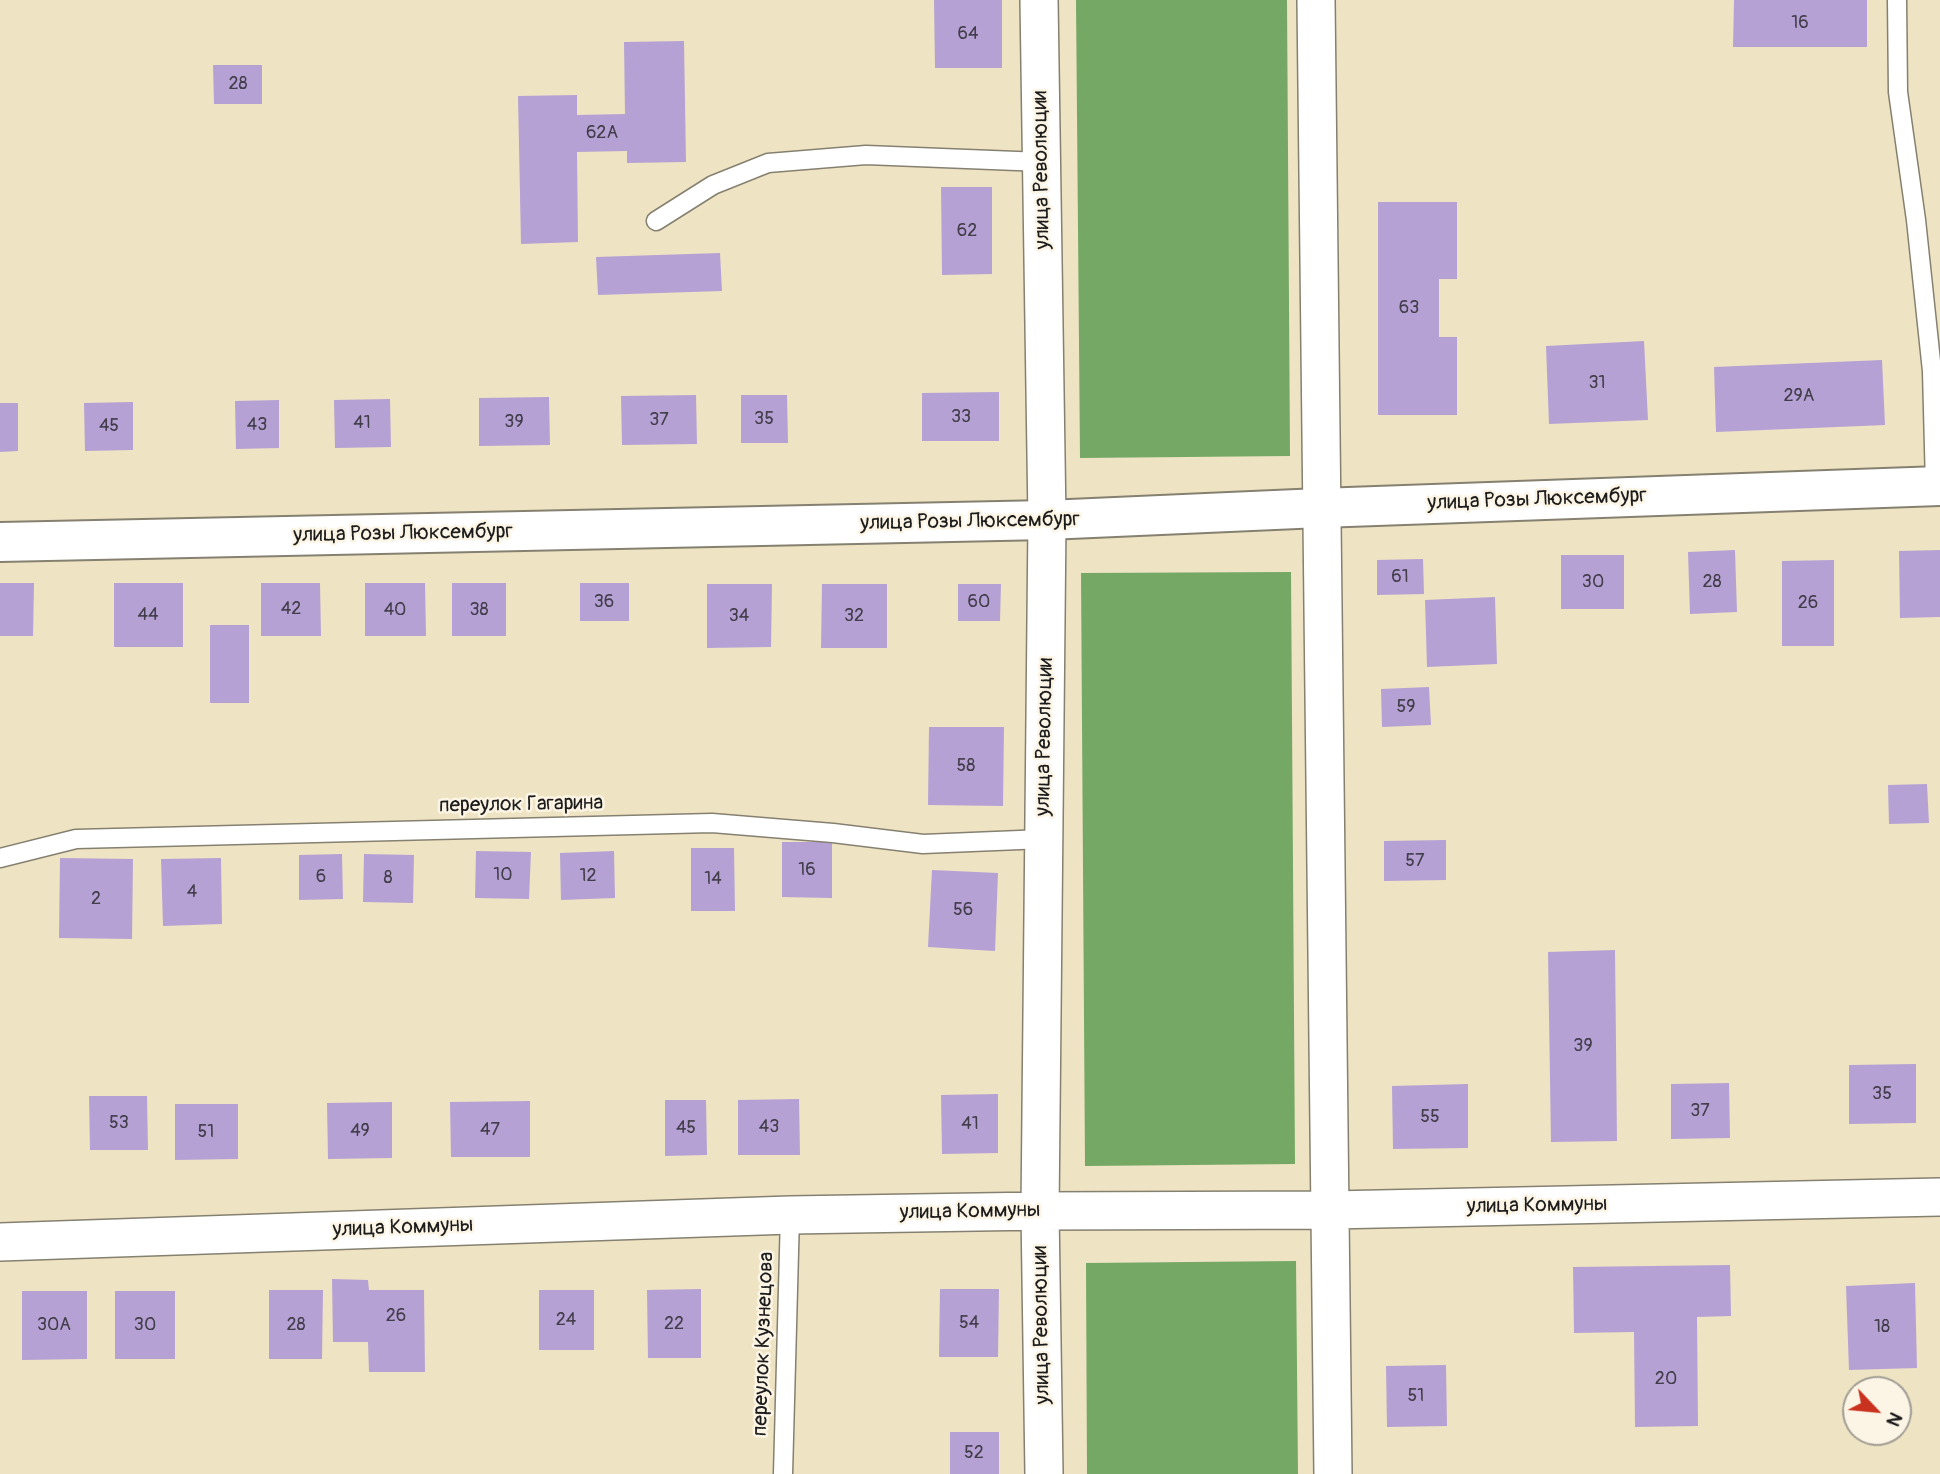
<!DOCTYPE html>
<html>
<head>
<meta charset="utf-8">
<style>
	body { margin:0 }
	#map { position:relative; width:1940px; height:1474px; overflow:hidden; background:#eee3c3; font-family:Pangolin,sans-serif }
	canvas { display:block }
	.north { position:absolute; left:1842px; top:1376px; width:70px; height:70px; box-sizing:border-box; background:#fcf5e5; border:2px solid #a29e95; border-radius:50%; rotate:116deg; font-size:19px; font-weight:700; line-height:28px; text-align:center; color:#1c1c1c }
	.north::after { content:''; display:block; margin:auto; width:24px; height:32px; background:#c8321e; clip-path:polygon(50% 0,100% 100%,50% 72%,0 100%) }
</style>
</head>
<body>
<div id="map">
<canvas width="1940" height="1474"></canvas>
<div class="north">N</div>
</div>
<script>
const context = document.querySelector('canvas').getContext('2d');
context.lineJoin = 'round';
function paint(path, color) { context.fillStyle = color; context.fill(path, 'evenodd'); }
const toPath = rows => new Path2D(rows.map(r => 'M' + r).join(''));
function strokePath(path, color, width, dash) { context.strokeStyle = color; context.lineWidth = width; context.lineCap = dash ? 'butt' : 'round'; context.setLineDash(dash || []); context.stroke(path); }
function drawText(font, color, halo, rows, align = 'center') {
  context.font = font + ' Pangolin,sans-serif'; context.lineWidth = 5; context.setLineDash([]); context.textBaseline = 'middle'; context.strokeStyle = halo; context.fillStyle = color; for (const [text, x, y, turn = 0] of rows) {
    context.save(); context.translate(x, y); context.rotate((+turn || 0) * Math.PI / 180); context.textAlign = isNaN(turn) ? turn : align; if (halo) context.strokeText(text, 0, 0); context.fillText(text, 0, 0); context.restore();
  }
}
const forest = toPath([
	[1076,0,1287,0,1290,456,1080,458],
	[1291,572,1295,1164,1085,1166,1081,573],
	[1296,1261,1298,1474,1087,1474,1086,1263]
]);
const building = toPath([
	[934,0,1002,0,1002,68,935,68],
	[1734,0,1867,0,1867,47,1733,47],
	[684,41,686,162,627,163,627,151,577,152,578,242,521,244,518,96,577,95,577,115,625,114,624,42],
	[213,65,262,65,262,104,214,104],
	[941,187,992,187,992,274,942,275],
	[1378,202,1457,202,1457,279,1439,279,1439,337,1457,337,1457,415,1378,415],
	[720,253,722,291,598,295,596,257],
	[1644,341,1648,420,1549,424,1546,346],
	[1882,360,1885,425,1716,432,1714,367],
	[999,392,999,441,922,441,922,393],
	[696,395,697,444,622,445,621,396],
	[741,395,787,395,788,443,741,443],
	[549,397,550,445,479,446,479,398],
	[390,399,391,447,335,448,334,400],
	[279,400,279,448,236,449,235,401],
	[133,402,133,450,85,451,84,403],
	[0,403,18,403,18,451,0,452],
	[1735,550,1737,612,1690,614,1688,552],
	[1940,550,1940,617,1900,618,1899,551],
	[1561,555,1624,555,1624,609,1561,609],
	[1423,559,1424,594,1377,595,1377,560],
	[1834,560,1834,646,1782,646,1782,561],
	[0,583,34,583,33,636,0,636],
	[114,583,183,583,183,647,114,647],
	[261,583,320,583,321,636,261,636],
	[365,583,425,583,426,636,365,636],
	[452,583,506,583,506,636,452,636],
	[580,583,629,583,629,621,580,621],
	[707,584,772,584,771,647,707,648],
	[822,584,887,584,887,648,821,648],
	[958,584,1001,584,1000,621,958,621],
	[1495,597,1497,664,1427,667,1425,600],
	[210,625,249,625,249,703,210,703],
	[1429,687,1431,725,1382,727,1381,689],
	[929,727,1004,727,1003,806,928,805],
	[1927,784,1929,823,1889,824,1888,785],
	[1446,840,1446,880,1384,881,1384,841],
	[782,842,832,842,832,898,782,897],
	[691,848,734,848,735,911,691,911],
	[476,851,531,852,529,899,475,898],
	[614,851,615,898,561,900,560,853],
	[342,854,343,899,299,900,299,855],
	[364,854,414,855,413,903,363,902],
	[60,858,133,859,132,939,59,938],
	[221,858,222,924,163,926,161,859],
	[932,870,998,873,995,951,928,947],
	[1615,950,1617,1141,1551,1142,1548,952],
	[1916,1064,1916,1123,1849,1124,1849,1065],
	[1729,1083,1730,1138,1671,1139,1671,1084],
	[1468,1084,1468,1148,1393,1149,1392,1086],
	[998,1094,998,1153,942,1154,941,1095],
	[89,1096,147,1096,148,1150,90,1150],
	[799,1099,800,1155,738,1155,738,1100],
	[665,1100,706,1100,707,1155,665,1156],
	[530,1101,530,1157,451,1157,450,1102],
	[392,1102,392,1158,328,1159,327,1103],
	[175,1104,238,1104,238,1159,175,1160],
	[1730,1265,1731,1316,1697,1317,1698,1426,1635,1427,1634,1332,1574,1333,1573,1267],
	[332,1279,368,1280,369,1290,424,1290,425,1372,369,1372,368,1342,333,1342],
	[1915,1283,1917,1368,1849,1370,1846,1286],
	[701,1289,701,1358,648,1358,647,1290],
	[940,1289,999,1289,998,1357,939,1357],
	[269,1290,323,1290,322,1359,269,1359],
	[539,1290,594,1290,594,1350,539,1350],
	[22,1291,87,1291,87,1359,22,1360],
	[115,1291,175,1291,175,1359,115,1359],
	[1446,1365,1447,1426,1387,1427,1386,1366],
	[950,1432,999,1432,999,1474,950,1474]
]);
const service = toPath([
	[1897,0,1898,92,1916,220,1932,371,1935,486],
	[656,221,713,185,768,163,866,155,1042,162],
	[0,858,76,839,712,823,833,833,923,844,1044,839],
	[783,1474,790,1215]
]);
const minor = toPath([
	[1039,0,1047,520,1040,1211,1044,1474],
	[1316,0,1333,1474],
	[0,1242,790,1215,1040,1211,1332,1210,1940,1197]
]);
const tertiary = toPath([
	[0,542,1047,520,1320,508,1940,486]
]);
const numberNames = [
	["16",1800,23],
	["64",968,34],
	["28",238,84],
	["62А",602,133],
	["62",967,231],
	["63",1409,308],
	["31",1597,383],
	["29А",1799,396],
	["33",961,417],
	["35",764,419],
	["37",659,420],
	["39",514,422],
	["41",362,423],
	["43",257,425],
	["45",109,426],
	["61",1400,577],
	["30",1593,582],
	["28",1712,582],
	["36",604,602],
	["60",979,602],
	["26",1808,603],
	["42",291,609],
	["40",395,610],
	["38",479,610],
	["44",148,615],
	["34",739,616],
	["32",854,616],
	["59",1406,707],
	["58",966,766],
	["57",1415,861],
	["16",807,870],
	["10",503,875],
	["12",588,876],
	["6",321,877],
	["8",388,878],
	["14",713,879],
	["4",192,892],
	["2",96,899],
	["56",963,910],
	["39",1583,1046],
	["35",1882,1094],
	["37",1700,1111],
	["55",1430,1117],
	["53",119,1123],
	["41",970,1124],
	["43",769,1127],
	["45",686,1128],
	["47",490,1130],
	["49",360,1131],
	["51",206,1132],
	["26",396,1316],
	["24",566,1320],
	["54",969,1323],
	["22",674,1324],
	["30А",54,1325],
	["30",145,1325],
	["28",296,1325],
	["18",1882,1327],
	["20",1666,1379],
	["51",1416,1396],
	["52",974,1453]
];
const streetNames = [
	["улица Революции",1042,170,-91],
	["улица Розы Люксембург",1537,500,-2],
	["улица Розы Люксембург",970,522,-1],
	["улица Розы Люксембург",403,534,-1],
	["улица Революции",1045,737,-89],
	["переулок Гагарина",521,805,-1],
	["улица Коммуны",1537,1206,-1],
	["улица Коммуны",970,1212,-1],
	["улица Коммуны",403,1228,-2],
	["улица Революции",1042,1325,-91],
	["переулок Кузнецова",764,1344,-88]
];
paint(forest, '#74a864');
paint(building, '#b6a1d5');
strokePath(service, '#858070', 21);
strokePath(minor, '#858070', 40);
strokePath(tertiary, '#858070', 42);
strokePath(service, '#fff', 18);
strokePath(minor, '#fff', 37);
strokePath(tertiary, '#fff', 38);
drawText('18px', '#423d4a', null, numberNames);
drawText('21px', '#1c1c1c', '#fcf5e5', streetNames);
</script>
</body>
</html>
